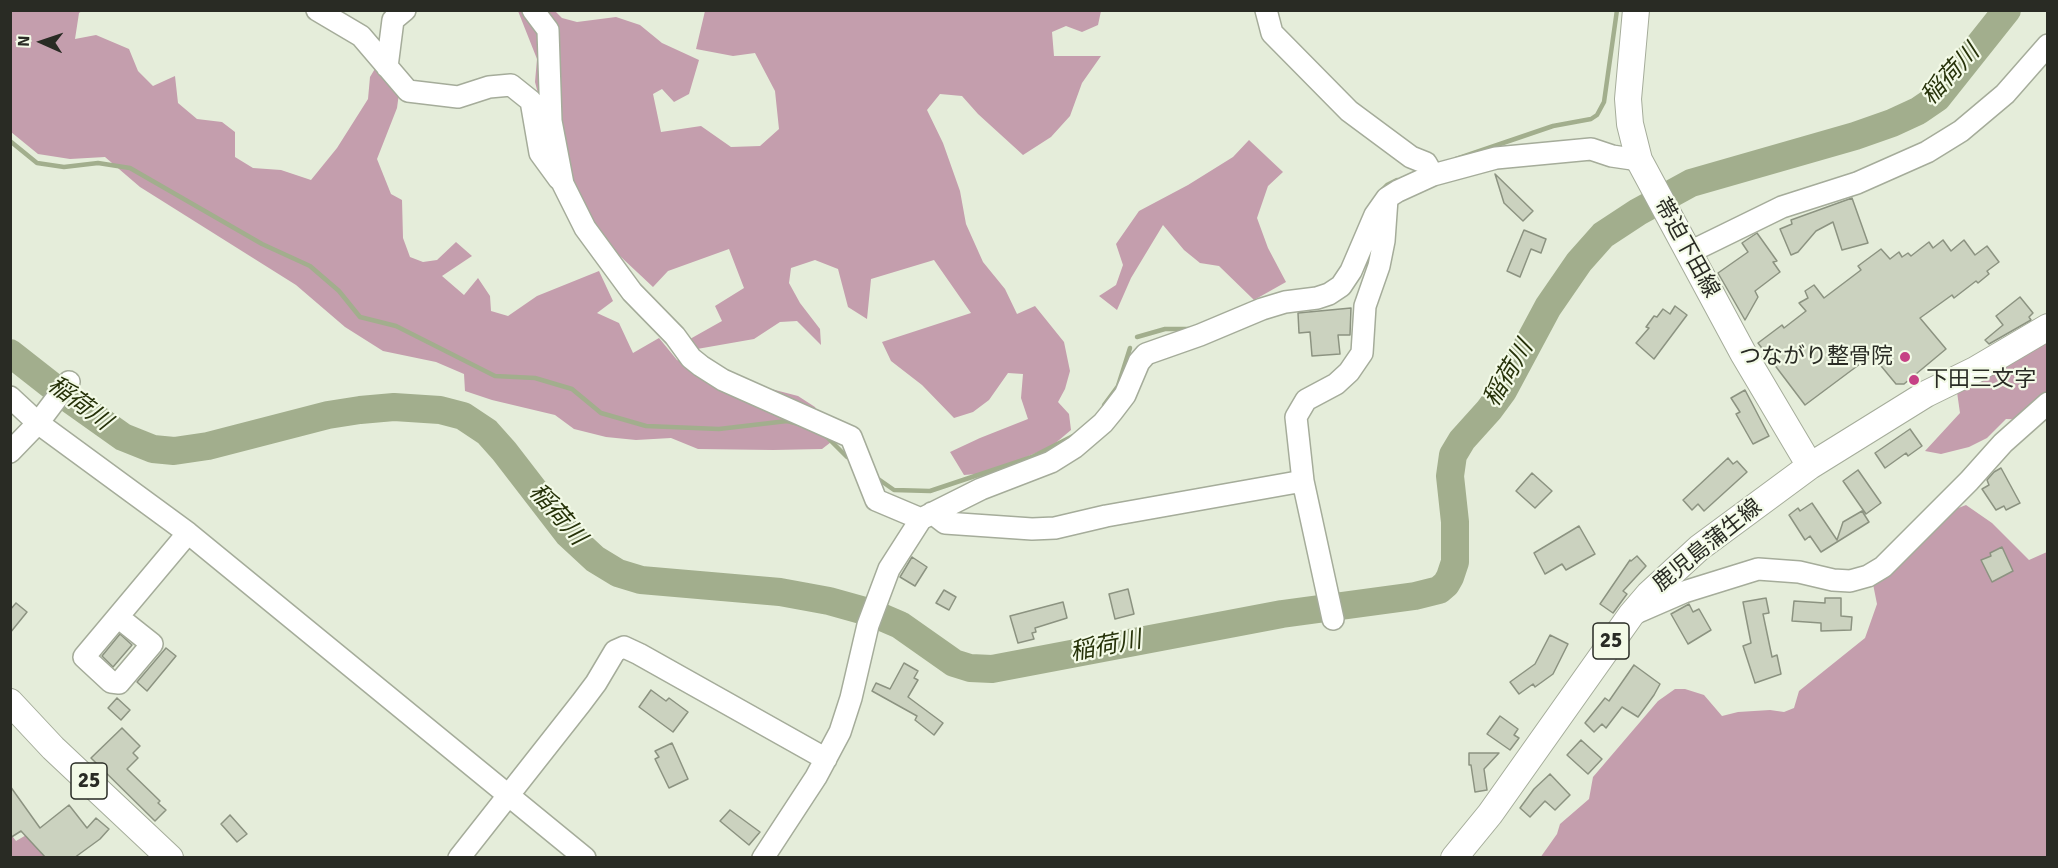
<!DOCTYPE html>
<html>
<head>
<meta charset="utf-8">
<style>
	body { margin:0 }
	#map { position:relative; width:2058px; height:868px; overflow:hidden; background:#e5edda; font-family:Signika,sans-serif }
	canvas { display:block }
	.frame { position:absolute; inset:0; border:12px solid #292b24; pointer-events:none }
	.north { position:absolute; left:12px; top:12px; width:60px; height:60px; -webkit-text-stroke:4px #f3fae7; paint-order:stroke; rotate:273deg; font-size:16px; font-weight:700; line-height:24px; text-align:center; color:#292b24 }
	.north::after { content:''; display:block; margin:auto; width:21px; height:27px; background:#292b24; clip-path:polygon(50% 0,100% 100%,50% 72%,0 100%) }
</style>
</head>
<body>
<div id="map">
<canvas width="2058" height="868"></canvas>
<div class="frame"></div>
<div class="north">N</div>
</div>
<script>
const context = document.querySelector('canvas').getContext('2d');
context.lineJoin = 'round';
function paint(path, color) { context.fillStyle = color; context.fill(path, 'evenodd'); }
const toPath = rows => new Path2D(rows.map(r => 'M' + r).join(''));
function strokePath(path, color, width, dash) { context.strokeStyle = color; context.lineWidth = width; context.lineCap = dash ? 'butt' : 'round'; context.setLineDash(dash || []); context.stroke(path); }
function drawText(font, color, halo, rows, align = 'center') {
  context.font = font + ' Signika,"Noto Sans JP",sans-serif'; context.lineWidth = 4.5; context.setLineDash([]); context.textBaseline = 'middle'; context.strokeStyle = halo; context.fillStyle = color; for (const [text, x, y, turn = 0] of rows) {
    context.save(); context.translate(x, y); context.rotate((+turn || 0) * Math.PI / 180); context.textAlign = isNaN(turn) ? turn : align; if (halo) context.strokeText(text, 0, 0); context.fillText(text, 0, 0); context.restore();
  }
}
const forest = toPath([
	[10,11,82,11,79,13,75,39,96,35,129,49,138,71,153,86,175,76,178,103,197,119,222,122,235,132,235,157,253,168,281,170,311,180,337,148,368,99,370,77,376,67,400,86,397,108,377,159,391,194,402,200,403,238,410,257,423,262,437,260,456,242,472,256,442,276,464,295,478,278,490,296,491,311,508,316,537,296,599,271,613,301,597,313,619,323,633,353,659,338,677,360,756,385,798,396,815,407,835,439,822,449,773,450,698,449,671,438,636,440,606,437,574,429,555,415,492,400,465,391,464,374,436,362,383,351,345,327,296,285,140,187,105,157,70,159,38,154,11,132],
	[518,11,555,11,562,18,577,22,616,17,640,25,662,43,699,60,689,94,674,102,662,89,653,94,661,132,701,126,731,147,760,146,779,129,775,91,755,53,733,56,696,49,705,11,1101,11,1098,25,1082,32,1066,26,1052,32,1054,56,1101,56,1082,83,1070,116,1051,137,1023,155,978,114,962,96,940,94,927,110,943,143,960,191,966,224,983,262,1005,289,1017,314,1035,306,1064,342,1070,371,1065,389,1058,402,1069,414,1071,430,1052,446,989,473,964,475,950,452,980,438,1028,419,1021,398,1023,374,1008,373,989,400,973,412,954,418,922,385,891,361,882,342,971,313,934,260,871,279,867,319,848,307,838,269,815,260,791,268,789,283,800,303,820,329,821,345,797,321,780,322,754,339,697,349,690,339,722,321,715,306,744,288,729,249,668,271,653,287,590,228,549,136,535,82,537,59],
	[1249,140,1283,172,1268,186,1257,218,1268,248,1286,282,1254,300,1219,266,1200,263,1184,250,1163,225,1131,278,1117,310,1099,296,1116,285,1123,265,1116,244,1139,211,1188,185,1233,157],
	[2047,339,2047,416,2031,420,2006,419,1987,438,1969,447,1941,454,1925,451,1960,413,1957,392],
	[1966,505,1992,523,2029,560,2047,552,2047,857,1540,858,1557,834,1560,824,1589,799,1593,777,1658,701,1675,689,1685,689,1704,695,1722,716,1738,712,1770,710,1784,712,1794,708,1799,691,1865,638,1877,604,1872,579,1943,514],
	[10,833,16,841,28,834,47,857,11,857]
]);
const stream = toPath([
	[10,141,37,163,64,167,98,163,130,168,262,244,310,266,339,291,360,317,396,326,495,376,535,378,572,389,601,413,646,426,719,429,787,421,799,424],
	[1456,159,1553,126,1591,119,1597,115,1604,102,1617,10],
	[1382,190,1387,185,1397,180],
	[1137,337,1165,329,1191,329],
	[1104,405,1118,386,1130,348],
	[825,435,847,457],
	[874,476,894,490,930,491,1032,457,1073,436]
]);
const river = toPath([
	[10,353,61,393,123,437,153,449,174,451,208,446,328,415,360,410,394,407,440,410,463,416,487,432,504,451,568,534,595,559,618,573,641,580,780,592,829,601,872,613,900,625,954,663,970,668,992,669,1282,614,1415,596,1439,590,1446,584,1450,577,1455,562,1455,522,1450,476,1453,455,1462,440,1489,410,1503,391,1548,307,1579,262,1603,235,1638,212,1691,183,1855,136,1892,123,1918,111,1937,98,2007,10]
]);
const building = toPath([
	[1495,174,1533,211,1523,221,1504,203,1495,174],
	[1852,198,1868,243,1842,250,1833,222,1816,231,1798,252,1791,255,1780,229,1792,224,1791,220,1852,198],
	[1524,230,1546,239,1541,253,1531,249,1520,277,1507,271,1524,230],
	[1757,233,1777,261,1773,262,1780,272,1755,291,1758,297,1745,320,1718,273,1748,252,1742,243,1757,233],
	[1943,240,1951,251,1964,240,1975,255,1987,246,1999,262,1987,271,1989,274,1978,283,1976,281,1954,298,1952,295,1920,318,1946,349,1904,384,1896,384,1872,355,1805,405,1758,343,1782,325,1784,328,1806,311,1799,303,1808,298,1805,291,1814,285,1824,298,1861,270,1858,266,1881,249,1890,259,1899,252,1902,257,1908,253,1911,256,1929,242,1933,248,1943,240],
	[2020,297,2033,313,2029,317,2031,320,1989,344,1985,340,2003,325,1996,316,2020,297],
	[1675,306,1687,315,1654,359,1636,343,1649,328,1646,327,1654,316,1657,317,1663,309,1670,314,1675,306],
	[1351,308,1350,335,1338,335,1340,354,1312,356,1310,332,1299,333,1298,313,1351,308],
	[1745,390,1769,436,1753,444,1736,414,1740,412,1731,398,1745,390],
	[1910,429,1922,446,1908,456,1906,453,1885,468,1875,453,1910,429],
	[1728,458,1733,464,1737,461,1747,472,1704,511,1698,504,1692,510,1683,500,1728,458],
	[2001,468,2020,503,2006,510,2004,506,1996,510,1982,489,1989,485,1987,480,1994,472,2001,468],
	[1858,470,1881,503,1866,514,1843,481,1858,470],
	[1532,473,1552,491,1535,508,1516,491,1532,473],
	[1812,503,1837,540,1843,522,1862,511,1869,522,1821,552,1810,536,1805,540,1789,515,1798,508,1800,511,1812,503],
	[1579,526,1595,554,1566,570,1562,564,1545,574,1534,553,1579,526],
	[2002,547,2013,571,1992,582,1981,560,1991,556,1990,553,2002,547],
	[1637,556,1646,566,1623,591,1627,594,1613,613,1600,604,1630,560,1631,561,1637,556],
	[912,557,927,567,915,586,900,577,912,557],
	[1128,589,1134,614,1115,619,1109,594,1128,589],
	[944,590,956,597,949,610,936,603,944,590],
	[1766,598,1769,613,1763,614,1772,657,1777,655,1781,674,1755,683,1743,646,1751,643,1743,602,1766,598],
	[1825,598,1841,598,1841,616,1852,617,1851,630,1821,631,1821,623,1792,621,1794,601,1825,603,1825,598],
	[1063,602,1067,618,1035,628,1036,632,1032,633,1034,639,1018,643,1010,616,1063,602],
	[16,603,27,612,10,633,10,610,16,603],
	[1689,604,1693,612,1699,609,1711,630,1688,644,1671,614,1689,604],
	[120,634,132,645,113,667,102,656,120,634],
	[1550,635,1568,644,1553,674,1535,687,1533,684,1519,694,1510,682,1535,664,1550,635],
	[166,648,176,656,147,691,137,682,166,648],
	[904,663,918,671,914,678,918,680,908,697,943,723,934,735,915,720,917,716,872,691,876,683,890,689,904,663],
	[1634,665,1660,684,1654,695,1638,717,1622,707,1606,728,1602,724,1594,732,1585,723,1605,698,1609,701,1634,665],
	[651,690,666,701,669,698,688,712,673,732,639,707,651,690],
	[117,698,130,710,121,720,108,708,117,698],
	[1500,716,1518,729,1514,735,1519,738,1510,750,1487,734,1500,716],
	[122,728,140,746,133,753,138,758,127,769,160,801,158,803,166,810,155,821,91,758,122,728],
	[1581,740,1602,759,1588,774,1567,755,1581,740],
	[672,743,688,779,669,788,655,759,659,757,655,751,672,743],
	[1469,753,1499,753,1484,769,1487,790,1475,792,1471,765,1469,765,1469,753],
	[1550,774,1570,795,1555,810,1545,801,1530,817,1520,808,1534,789,1550,774],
	[10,786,40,828,69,805,87,828,96,818,109,829,100,839,74,858,46,858,21,831,10,838,10,786],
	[730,810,760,832,749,845,720,821,730,810],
	[230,815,247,834,237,842,221,824,230,815]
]);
const minor = toPath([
	[317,10,361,36,408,91,458,97,489,87,511,85,531,101,540,153,559,179],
	[533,10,548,30,551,121,563,184,585,228,632,292,675,336,691,358,701,366,723,380,851,437,876,500,921,519],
	[1266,10,1272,33,1349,111,1411,157,1426,163,1433,175],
	[387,67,393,20,405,10],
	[1690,252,1782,207,1857,183,1927,152,1961,131,2005,94,2048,45],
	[10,397,38,423,188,533,585,858],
	[10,452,38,423,69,382],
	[932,513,945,523,1032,529,1055,528,1106,516,1303,481],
	[1631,615,1684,592,1758,569,1799,572,1833,580,1850,581,1868,576,1883,567,1969,481,2003,443,2048,403],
	[118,617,152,644,119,683,111,682,84,657,188,533],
	[1333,619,1303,481,1296,417,1306,400,1336,384,1349,372,1362,353,1365,306,1379,266,1384,241,1387,199],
	[459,858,581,703,596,683,615,651,624,647,639,654,826,759],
	[763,858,816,777,840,732,851,698,868,625,889,569,921,519,981,489,1051,462,1075,447,1103,423,1112,412,1125,395,1139,362,1146,354,1200,335,1262,309,1285,302,1317,298,1329,294,1341,286,1351,271,1375,215,1387,198,1398,191,1433,175,1496,158,1591,149,1612,156,1639,160]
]);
const major = toPath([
	[1636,10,1628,99,1630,124,1639,160,1743,353,1810,466],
	[10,702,53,748,170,858],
	[1454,858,1490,814,1631,615,1649,594,1699,548,1810,466,1926,394,1975,370,2048,327]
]);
const markers = [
	[1905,357,6,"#c64185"],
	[1914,380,6,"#c64185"]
];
const shields = [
	[1611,641,36],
	[89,781,36]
];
const shieldNames = [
	["25",1611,641],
	["25",89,781]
];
const streetNames = [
	["帯迫下田線",1686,248,61],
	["鹿児島蒲生線",1708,546,-39]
];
const poiNames = [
	["つながり整骨院",1893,357],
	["下田三文字",1926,380,"left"]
];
const waterNames = [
	["稲荷川",1951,75,-47],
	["稲荷川",1509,374,-59],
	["稲荷川",79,404,37],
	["稲荷川",557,515,49],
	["稲荷川",1106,647,-11]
];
paint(forest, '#c49ead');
strokePath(stream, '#a2ae8d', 4.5);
strokePath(river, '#a2ae8d', 28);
paint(building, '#cbd2bf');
strokePath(building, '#8c9381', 1.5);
strokePath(minor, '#a5ac9a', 24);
strokePath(major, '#a5ac9a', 28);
strokePath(minor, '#fff', 21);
strokePath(major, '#fff', 26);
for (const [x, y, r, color] of markers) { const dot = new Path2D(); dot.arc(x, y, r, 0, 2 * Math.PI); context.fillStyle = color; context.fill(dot); strokePath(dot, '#f3fae7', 2); }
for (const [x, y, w] of shields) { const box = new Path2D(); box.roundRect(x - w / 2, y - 18, w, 36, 4.5); context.fillStyle = '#f3fae7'; context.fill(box); strokePath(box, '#292b24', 1.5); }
drawText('bold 21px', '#292b24', null, shieldNames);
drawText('22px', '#292b24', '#f3fae7', streetNames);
drawText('22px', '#292b24', '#f3fae7', poiNames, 'right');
drawText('italic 24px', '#263209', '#f3fae7', waterNames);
</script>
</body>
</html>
